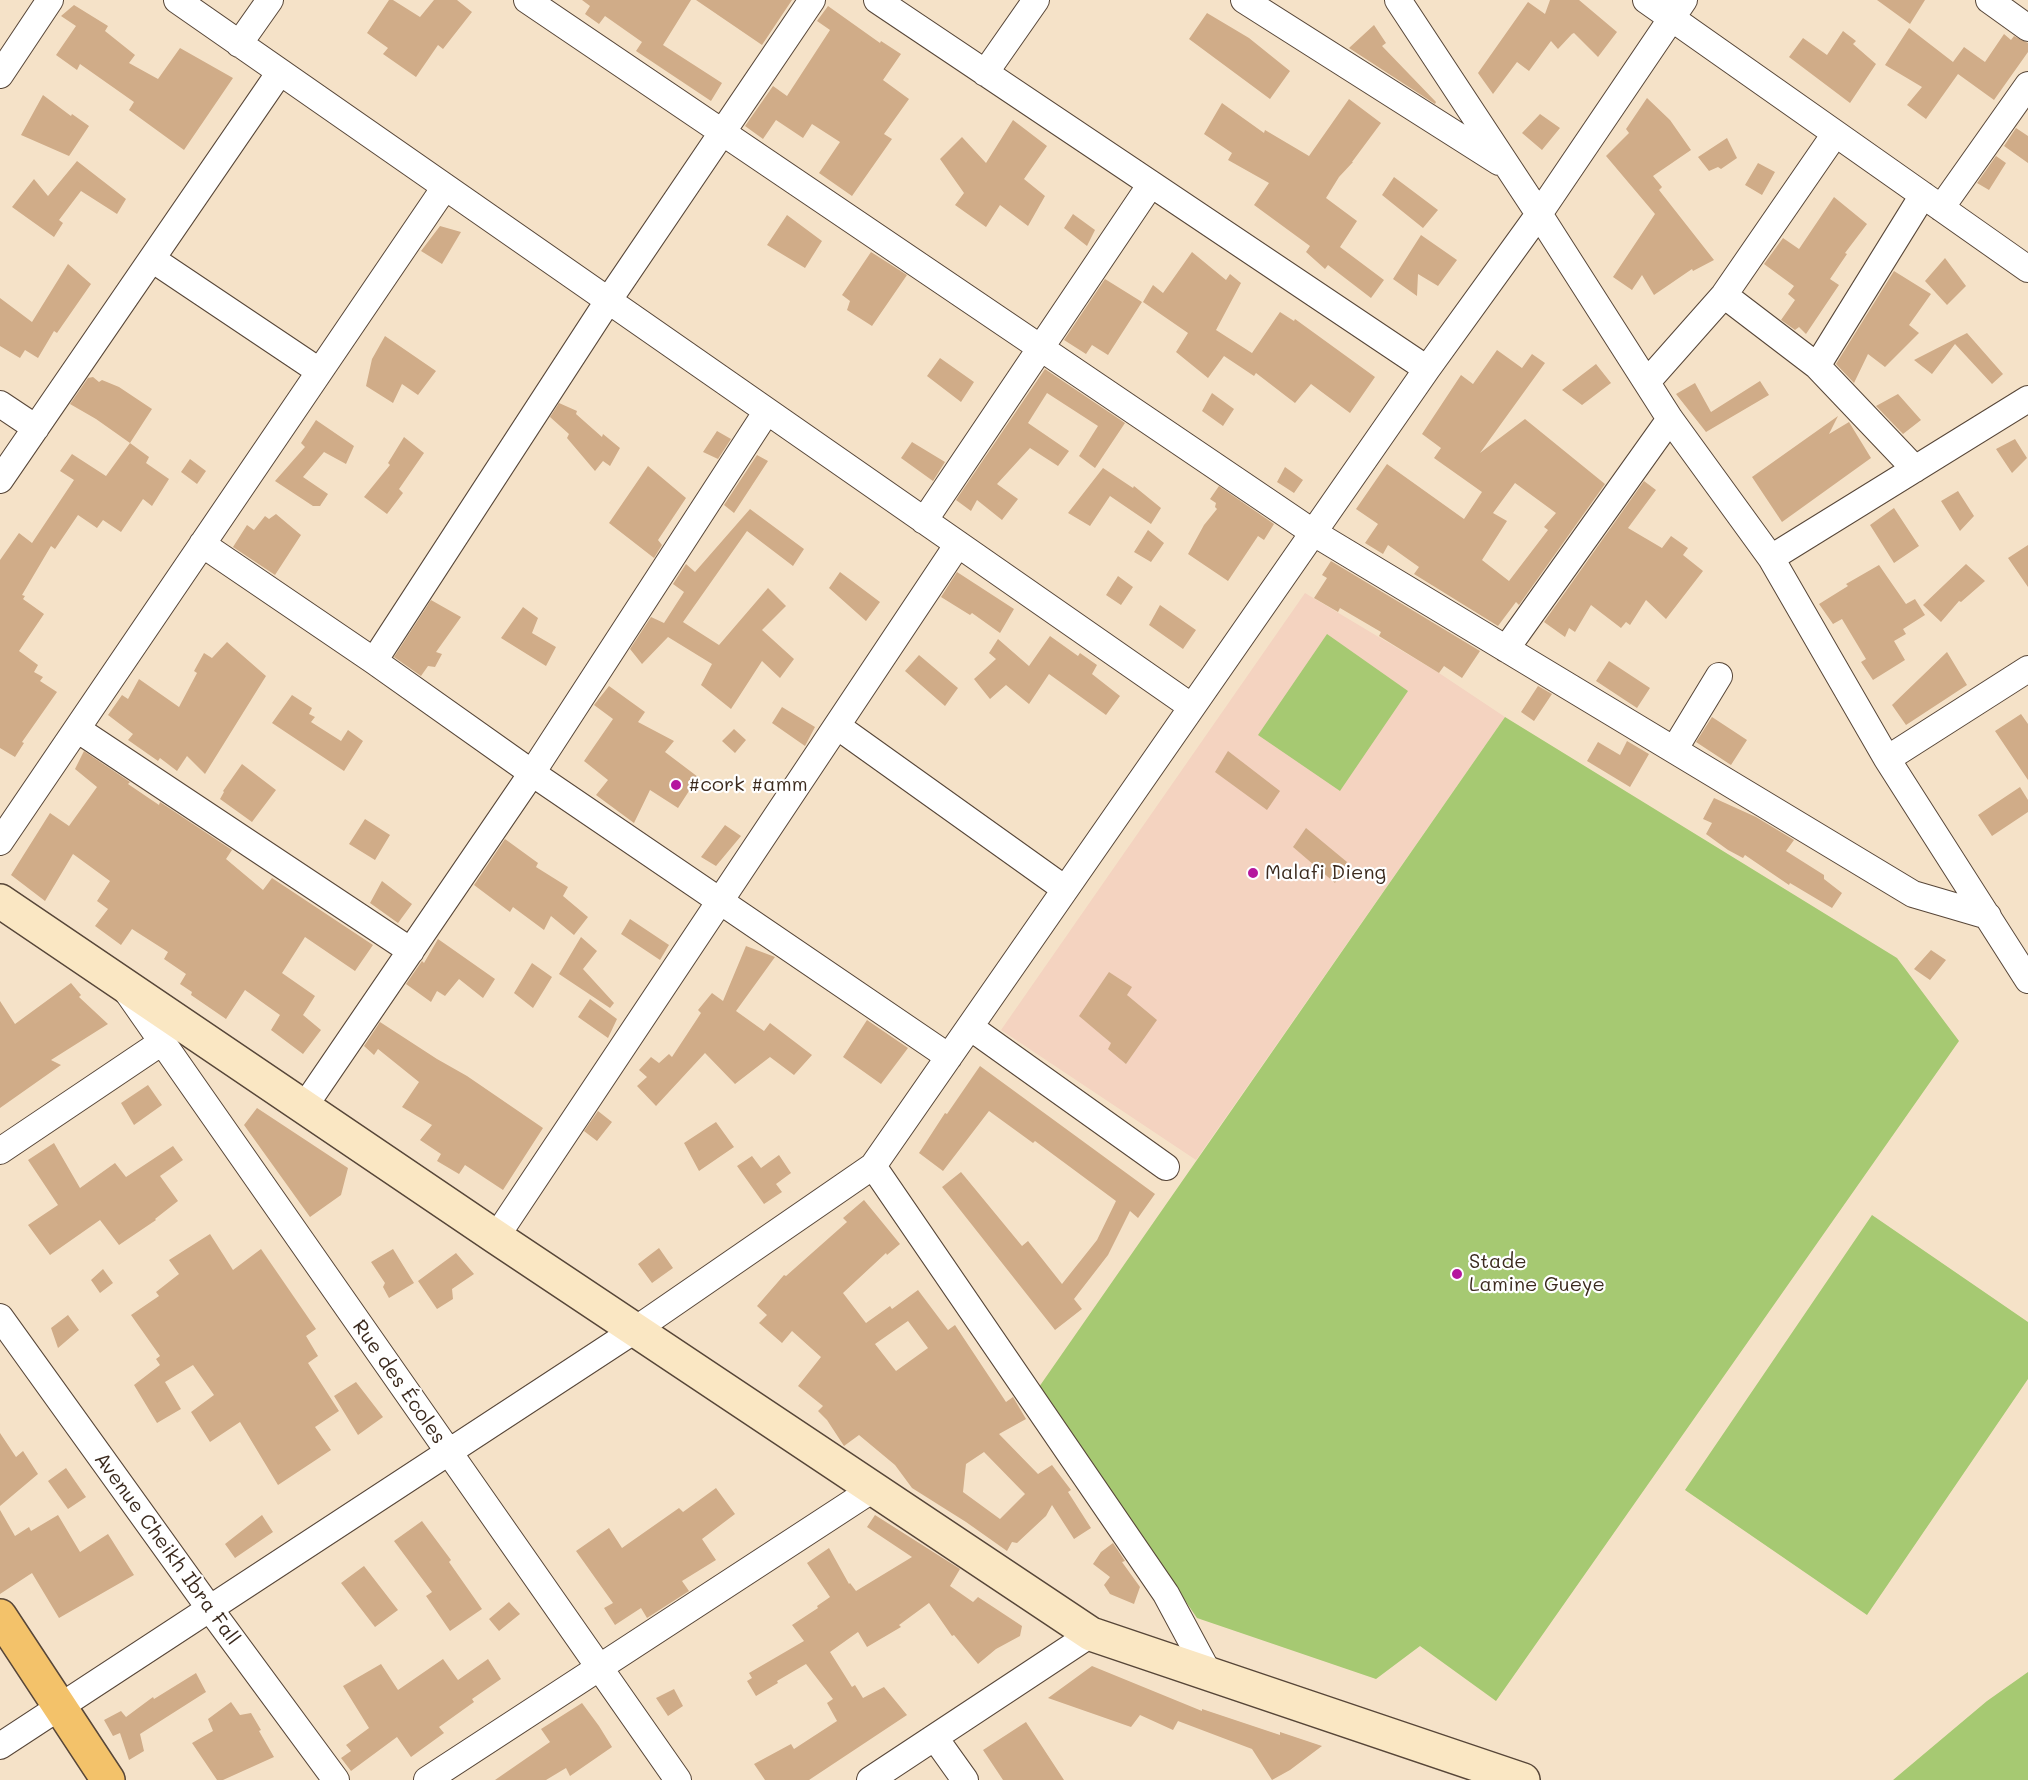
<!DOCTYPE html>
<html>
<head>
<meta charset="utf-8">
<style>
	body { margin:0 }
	canvas { display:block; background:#f5e2c8 }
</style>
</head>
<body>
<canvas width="2028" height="1780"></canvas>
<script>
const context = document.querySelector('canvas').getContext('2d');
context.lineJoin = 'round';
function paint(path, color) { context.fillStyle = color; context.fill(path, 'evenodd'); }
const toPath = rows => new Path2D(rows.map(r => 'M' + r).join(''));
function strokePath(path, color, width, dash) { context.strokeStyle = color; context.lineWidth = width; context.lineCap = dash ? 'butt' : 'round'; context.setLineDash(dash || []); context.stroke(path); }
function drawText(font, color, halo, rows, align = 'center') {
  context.font = font + ' Mali,sans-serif'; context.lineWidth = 4.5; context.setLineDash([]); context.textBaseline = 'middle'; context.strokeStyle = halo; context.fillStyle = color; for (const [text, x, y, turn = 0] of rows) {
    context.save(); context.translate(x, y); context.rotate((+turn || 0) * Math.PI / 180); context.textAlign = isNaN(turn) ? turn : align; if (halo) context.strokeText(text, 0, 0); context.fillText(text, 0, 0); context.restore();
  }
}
const built = toPath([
	[1305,593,1439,673,1505,717,1196,1160,1001,1030]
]);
const green = toPath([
	[1327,634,1408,691,1340,791,1258,735],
	[1505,717,1897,958,1959,1041,1496,1701,1420,1646,1376,1679,1197,1618,1039,1387],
	[1872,1215,2028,1322,2028,1379,1867,1615,1685,1490],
	[2028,1672,2028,1780,1893,1780,1987,1701]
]);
const building = toPath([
	[389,0,393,0,420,17,434,0,457,0,472,12,443,49,438,45,416,77,383,54,388,48,367,33],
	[582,0,691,0,663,45,722,83,711,101,636,51,642,42,605,16,599,24,585,14,590,6],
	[696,0,792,0,762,45],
	[1550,0,1579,0,1617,32,1598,57,1574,33,1572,34,1558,49,1551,41,1529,71,1517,62,1493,94,1478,73,1528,2,1545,14],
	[1877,0,1925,0,1910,24],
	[74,5,108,26,105,31,135,55,129,63,158,79,180,48,233,78,184,150,129,110,134,102,80,64,77,70,56,55,76,26,61,16],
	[828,6,880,43,881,41,901,54,883,80,909,99,884,134,892,139,852,196,819,173,840,142,812,124,803,138,776,120,763,139,745,126,773,86,787,96,830,30,817,21],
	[1207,13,1249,38,1290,71,1270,99,1189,39],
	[1374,25,1386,43,1382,46,1436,102,1435,104,1349,48],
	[1909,28,1953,62,1964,47,1985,62,2004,34,2011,40,2014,36,2028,43,2028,52,1994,100,1958,74,1926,119,1907,105,1922,87,1885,65],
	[1843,31,1856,41,1853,44,1876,64,1850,103,1789,57,1803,38,1827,55],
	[43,95,71,116,72,114,89,126,69,156,21,135],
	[1647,98,1670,120,1691,150,1653,176,1662,187,1659,190,1714,260,1693,271,1692,269,1654,295,1642,275,1632,290,1613,277,1655,214,1606,156,1629,133,1626,129],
	[1349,99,1381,123,1352,162,1353,162,1339,177,1326,198,1357,221,1340,247,1384,280,1371,298,1328,265,1325,269,1306,252,1310,246,1254,205,1269,183,1228,160,1232,153,1204,134,1222,103,1264,133,1265,130,1309,156],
	[1540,114,1560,128,1542,150,1522,133],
	[1013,120,1047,146,1024,179,1045,196,1028,226,1000,205,986,227,955,205,964,193,940,159,962,137,986,163],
	[2016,128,2028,136,2028,163,2004,146],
	[1727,138,1737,158,1721,169,1718,167,1709,171,1698,157],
	[1996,156,2006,163,1989,190,1977,183],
	[77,161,126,199,117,214,81,191,59,220,63,223,54,237,12,207,34,179,48,196],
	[1758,163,1775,172,1762,195,1745,185],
	[1394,177,1438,210,1423,228,1382,195],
	[1834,197,1867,224,1845,253,1847,254,1830,279,1839,285,1806,334,1799,327,1795,330,1781,320,1795,300,1788,294,1794,286,1764,264,1783,238,1799,249],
	[1073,214,1095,230,1087,246,1064,228],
	[787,215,822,241,805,268,767,245],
	[440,226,461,232,442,264,421,251],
	[1421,235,1457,260,1438,286,1418,274,1417,296,1393,279],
	[871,252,907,275,872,326,847,310,850,301,842,295],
	[1192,252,1226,280,1230,274,1241,283,1216,330,1252,353,1280,312,1294,321,1295,319,1375,377,1350,413,1311,384,1295,403,1256,373,1254,376,1224,356,1208,378,1176,352,1188,333,1143,302,1153,285,1163,293],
	[1945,258,1966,286,1947,305,1925,281],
	[68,264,91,284,57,333,54,331,38,358,25,350,20,358,0,346,0,298,32,322],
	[1894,271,1931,294,1909,325,1919,333,1885,367,1868,354,1854,383,1836,364],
	[1105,279,1142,302,1108,355,1092,345,1086,354,1064,340],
	[1967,333,2003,374,1992,384,1955,344,1932,374,1914,360],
	[385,336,436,371,418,395,402,384,393,403,366,386,372,359],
	[1497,350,1522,368,1532,354,1545,363,1480,453,1525,419,1605,484,1519,605,1516,602,1498,626,1414,574,1419,567,1388,545,1383,554,1365,543,1378,524,1356,509,1387,464,1464,519,1482,492,1434,458,1441,448,1422,434,1461,375,1473,384],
	[1515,483,1556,513,1544,527,1548,530,1509,581,1482,560,1507,521,1493,513],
	[940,358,974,382,961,402,927,376],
	[1596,364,1611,383,1582,405,1562,390],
	[1045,369,1125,423,1095,468,1079,456,1098,426,1047,393,1028,423,1069,451,1058,466,1030,448,997,484,1018,499,1002,520,977,500,971,511,956,500],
	[93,377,99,382,102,380,119,387,152,409,130,443,96,419,70,404,88,378],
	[1760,381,1769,395,1706,432,1676,394,1695,383,1711,412],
	[1212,393,1234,409,1223,426,1202,411],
	[1898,394,1921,420,1903,434,1876,406],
	[559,403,577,411,576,414,602,437,603,434,620,448,610,466,603,461,595,471,567,438,569,434,550,417],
	[1838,416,1829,434,1849,422,1871,458,1782,522,1752,477],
	[316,420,354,446,346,464,324,452,303,477,328,494,320,506,313,506,275,481,305,447,301,443],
	[717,431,731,439,718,459,703,452],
	[404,437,424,453,399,489,403,493,387,514,364,497,390,465,388,463],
	[2015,439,2027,458,2012,473,1996,449],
	[912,442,945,462,933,481,901,458],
	[130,443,149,457,146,463,169,479,152,506,143,499,121,532,103,520,97,528,78,515,55,549,51,546,22,595,25,596,23,599,44,614,19,651,38,665,34,672,43,677,40,681,57,692,22,742,24,743,15,757,0,748,0,560,19,533,32,543,74,480,60,471,72,454,106,476],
	[757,455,768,461,734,513,724,505],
	[190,459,206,471,197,484,181,472],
	[648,466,686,498,658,540,662,545,654,558,609,523],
	[1285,467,1303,480,1294,493,1277,482],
	[1103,468,1133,488,1134,486,1161,508,1151,524,1110,496,1090,526,1068,513],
	[1644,481,1656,490,1628,528,1662,548,1671,536,1688,548,1683,555,1703,571,1666,619,1646,600,1630,625,1626,622,1621,628,1591,605,1575,632,1569,628,1565,637,1544,622],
	[1219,486,1274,524,1264,540,1258,536,1228,581,1188,554,1204,525,1217,509,1215,507,1216,503,1210,499],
	[1958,491,1974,516,1960,531,1941,501],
	[1894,508,1919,546,1894,563,1870,525],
	[750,509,804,549,793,566,747,531,683,622,719,645,768,588,786,606,762,630,794,659,780,678,762,661,731,709,701,685,712,664,668,637,642,664,630,649,651,617,664,623,684,592,673,584,686,564,695,572],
	[276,514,301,535,275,575,233,547,247,525,254,530,265,516,269,519],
	[1148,530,1164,543,1151,562,1134,552],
	[2028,545,2028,587,2008,558],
	[1331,561,1480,651,1462,678,1444,666,1439,673,1379,636,1381,632,1340,608,1338,612,1314,598,1327,578,1322,575],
	[1966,564,1985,581,1961,602,1959,601,1941,622,1923,605],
	[1879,565,1906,604,1915,599,1925,615,1903,629,1906,634,1894,641,1905,660,1873,680,1861,662,1866,659,1842,619,1833,624,1819,604,1848,586,1846,584],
	[840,572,880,602,866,621,829,588],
	[957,572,1014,609,1000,633,972,613,970,615,941,597],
	[1118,576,1133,587,1121,605,1106,595],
	[431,600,461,617,436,652,442,654,435,667,428,666,421,676,394,657],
	[1160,605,1196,630,1183,649,1149,625],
	[523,607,538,618,532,633,556,647,546,666,501,638],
	[1050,636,1078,656,1080,653,1097,665,1092,674,1120,696,1106,715,1049,674,1029,704,1006,685,990,699,974,679,996,659,989,653,998,639,1029,666],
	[227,642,266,676,205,774,187,756,177,771,160,758,158,761,128,740,133,734,108,715,122,695,128,699,139,679,179,707,197,673,194,671,204,653,212,658],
	[1947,652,1967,685,1906,725,1892,705],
	[919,655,958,688,945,706,905,671],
	[1609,661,1650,688,1637,708,1596,681],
	[609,686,645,712,638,722,674,741,665,752,698,777,678,808,650,790,634,823,596,795,608,780,584,761,613,719,594,705],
	[1538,686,1552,694,1534,721,1521,712],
	[292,695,312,708,309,714,315,717,311,722,341,741,348,730,363,741,344,771,272,723],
	[782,707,815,727,805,746,772,723],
	[2021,714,2028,724,2028,780,1995,731],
	[1712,717,1747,740,1731,765,1696,742],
	[734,729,746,740,735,753,722,741],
	[1627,741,1649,754,1630,787,1587,761,1598,742,1620,755],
	[84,751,130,782,128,784,159,805,160,802,232,850,226,859,263,890,272,878,373,945,355,971,305,937,282,973,315,996,303,1015,321,1030,303,1054,271,1030,280,1015,245,990,226,1019,191,995,192,992,180,984,186,974,164,959,168,952,132,929,121,945,95,926,108,909,97,901,110,881,73,854,45,901,11,875,50,813,69,826,97,787,75,769],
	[1228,751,1280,791,1267,810,1215,772],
	[242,764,276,790,252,822,220,799,224,792,223,791],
	[2020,787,2028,800,2028,812,1992,836,1978,815],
	[1714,798,1756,817,1794,840,1786,851,1824,875,1824,879,1842,893,1832,908,1790,883,1789,885,1745,855,1743,858,1728,850,1706,834,1712,823,1703,819],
	[365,819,390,835,375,860,349,844],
	[725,825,741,836,716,866,701,857],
	[1306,828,1347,862,1335,883,1293,847],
	[505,839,538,863,536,867,568,887,563,896,588,917,574,935,551,916,544,930,513,907,510,912,474,885],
	[382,881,412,904,398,923,370,903],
	[630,919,669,945,660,960,621,934],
	[581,937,597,951,583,969,614,1003,610,1008,559,974],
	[438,939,495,979,483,998,459,979,445,996,437,991,431,1002,406,984,422,961,424,963],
	[746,946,775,957,736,1011,764,1031,770,1023,812,1055,794,1075,770,1057,735,1084,705,1053,656,1106,637,1086,647,1077,639,1070,651,1057,659,1063,669,1054,672,1057,701,1013,698,1010,712,993,723,1001],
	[1931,950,1946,960,1930,980,1914,969],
	[532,963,552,977,533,1008,514,993],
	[1109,972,1132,987,1127,995,1157,1020,1126,1064,1108,1049,1111,1043,1079,1016],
	[71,983,81,995,79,997,108,1024,51,1060,61,1065,0,1108,0,1001,15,1024],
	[590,999,617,1019,608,1038,578,1017],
	[867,1020,908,1048,881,1084,843,1057],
	[380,1022,437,1059,467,1076,543,1128,503,1190,465,1165,459,1174,437,1161,441,1154,420,1140,432,1125,402,1107,419,1082,378,1049,374,1055,364,1046],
	[980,1066,1155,1194,1138,1218,1130,1211,1108,1255,1074,1299,1082,1309,1055,1330,942,1187,961,1172,1022,1246,1028,1241,1062,1284,1097,1240,1116,1201,1035,1141,1033,1143,989,1111,943,1171,919,1153,945,1113,947,1114],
	[148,1085,162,1105,134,1125,121,1103],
	[257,1108,348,1168,341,1195,310,1217,244,1125],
	[598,1111,612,1122,597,1141,584,1131],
	[716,1122,734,1147,699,1171,684,1143],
	[54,1143,80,1188,115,1163,126,1177,173,1146,183,1160,160,1176,178,1201,155,1219,156,1220,119,1245,100,1220,50,1255,28,1225,58,1205,28,1160],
	[779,1155,791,1173,776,1184,782,1192,764,1204,737,1166,752,1156,761,1168],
	[864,1200,900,1244,887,1255,886,1253,843,1293,866,1323,890,1306,892,1309,918,1290,948,1330,955,1325,1006,1402,1013,1397,1026,1419,999,1434,1038,1474,1052,1465,1071,1490,1068,1492,1091,1528,1074,1539,1052,1505,1046,1516,1017,1543,1012,1542,1007,1551,966,1522,912,1488,895,1465,859,1435,844,1446,827,1420,818,1411,823,1406,798,1386,821,1357,792,1331,782,1343,759,1323,767,1315,757,1306,784,1275,786,1276,847,1222,843,1218],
	[908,1321,928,1348,896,1371,875,1344],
	[984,1452,1025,1494,1000,1519,963,1492,966,1464],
	[210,1234,233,1270,261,1249,316,1329,306,1336,318,1356,308,1363,339,1411,315,1427,331,1450,278,1485,240,1422,210,1442,191,1412,214,1395,193,1365,165,1382,181,1409,157,1423,134,1385,160,1365,156,1359,160,1356,131,1315,159,1296,156,1292,179,1274,169,1260],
	[659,1248,673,1268,652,1283,638,1264],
	[393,1249,414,1283,389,1298,383,1287,385,1283,371,1262],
	[456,1253,474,1274,452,1289,453,1299,437,1309,418,1281],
	[103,1269,113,1283,100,1293,91,1280],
	[68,1315,79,1330,58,1348,51,1328],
	[356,1382,383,1417,358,1435,334,1396],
	[0,1433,16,1457,23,1451,38,1474,0,1506],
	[66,1468,86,1497,68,1509,48,1481],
	[716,1488,735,1514,702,1539,716,1560,682,1581,689,1591,647,1618,641,1608,615,1625,604,1608,613,1603,576,1551,609,1528,622,1548,679,1508,683,1512],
	[0,1510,15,1536,29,1527,31,1531,58,1515,80,1552,108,1534,134,1575,59,1618,32,1573,0,1594],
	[262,1515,273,1532,235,1558,225,1544],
	[875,1515,960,1569,950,1586,973,1602,978,1597,1022,1626,1020,1636,996,1649,978,1664,954,1635,952,1636,929,1603,899,1625,901,1627,867,1647,858,1632,830,1652,852,1687,855,1685,863,1698,884,1687,907,1715,809,1780,765,1780,754,1764,791,1744,794,1749,837,1721,827,1703,833,1699,806,1664,777,1681,778,1683,756,1696,747,1681,752,1678,749,1673,804,1641,792,1625,818,1608,817,1606,830,1597,807,1563,829,1548,849,1584,850,1583,856,1591,912,1557,867,1527],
	[422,1521,451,1560,449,1562,482,1609,450,1631,426,1596,432,1592,394,1541],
	[1113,1543,1125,1561,1122,1562,1140,1587,1134,1604,1110,1594,1104,1585,1110,1577,1093,1564,1101,1552],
	[364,1566,398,1610,375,1627,341,1583],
	[509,1602,520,1614,499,1631,489,1619],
	[443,1659,458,1680,488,1659,501,1679,472,1699,474,1702,439,1727,444,1733,411,1757,397,1737,351,1771,341,1758,351,1751,346,1745,369,1728,343,1686,381,1664,398,1690],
	[1092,1666,1202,1711,1202,1709,1280,1735,1280,1732,1322,1746,1290,1770,1272,1780,1252,1749,1178,1721,1173,1730,1140,1715,1131,1727,1048,1698],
	[196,1673,206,1692,140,1734,144,1751,129,1760,120,1733,113,1736,104,1720,121,1711,126,1717,153,1697,154,1699],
	[674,1689,683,1706,668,1716,656,1698],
	[231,1702,240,1715,251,1713,261,1730,259,1731,274,1757,223,1780,217,1780,192,1743,213,1731,208,1719],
	[582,1703,599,1726,612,1747,570,1776,566,1768,546,1780,495,1780,550,1742,541,1729],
	[1026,1722,1064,1780,1003,1780,983,1750]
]);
const street = toPath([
	[177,0,1192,707],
	[527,0,1314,533,1913,894,1988,916],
	[877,0,1427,369],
	[1244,0,1499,162],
	[1398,0,1539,214,1670,419,1771,558,1887,759,2028,980],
	[1646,0,2028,269],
	[1989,0,2028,28],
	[239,44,270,0],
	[985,73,1036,0],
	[0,75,50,0],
	[1941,208,2028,85],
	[152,259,319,371],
	[1724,295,1817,366,1915,469],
	[1817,366,1923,195],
	[1647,382,1724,295,1835,134],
	[0,404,36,428],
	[0,480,280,72],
	[924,521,1151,184],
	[202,544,374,661,532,773,949,1057],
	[1771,558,2028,399],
	[1506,649,1670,419],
	[374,661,608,301,812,0],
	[837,726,1065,889],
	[77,729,411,951],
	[1674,750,1719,676],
	[1887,759,2028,669],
	[0,842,445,187],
	[128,993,678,1780],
	[970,1027,1166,1167],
	[304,1107,532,773,767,411],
	[0,1151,162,1042],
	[873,1166,1166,1594,1209,1674],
	[496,1237,958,544],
	[0,1317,210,1609,336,1780],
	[935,1738,965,1780],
	[0,1746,635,1330,873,1166,1427,369,1539,214,1684,0],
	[427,1780,873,1489],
	[870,1780,1091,1634]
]);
const secondary = toPath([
	[0,901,496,1237,1091,1634,1523,1780]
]);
const highway = toPath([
	[0,1616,108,1780]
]);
const markers = [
	[676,785,6,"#b5179e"],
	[1253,873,6,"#b5179e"],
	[1457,1274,6,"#b5179e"]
];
const poiNames = [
	["#cork #amm",688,785],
	["Malafi Dieng",1265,873],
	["Stade",1469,1262],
	["Lamine Gueye",1469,1285]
];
const streetNames = [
	["Rue des Écoles",399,1382,55],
	["Avenue Cheikh Ibra Fall",167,1549,54]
];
paint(built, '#f4d3c0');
paint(green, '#a6c972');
paint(building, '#d0ac88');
strokePath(street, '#574638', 28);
strokePath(secondary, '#574638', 36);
strokePath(highway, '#574638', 36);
strokePath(street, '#fff', 26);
strokePath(secondary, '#fae7c3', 33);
strokePath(highway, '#f3c26a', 33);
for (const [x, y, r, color] of markers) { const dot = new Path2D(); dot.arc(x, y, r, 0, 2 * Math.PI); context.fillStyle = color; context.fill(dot); strokePath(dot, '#fff', 2); }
drawText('20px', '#3b2a1e', '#fff', poiNames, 'left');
drawText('20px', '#3b2a1e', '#fff', streetNames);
</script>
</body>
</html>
